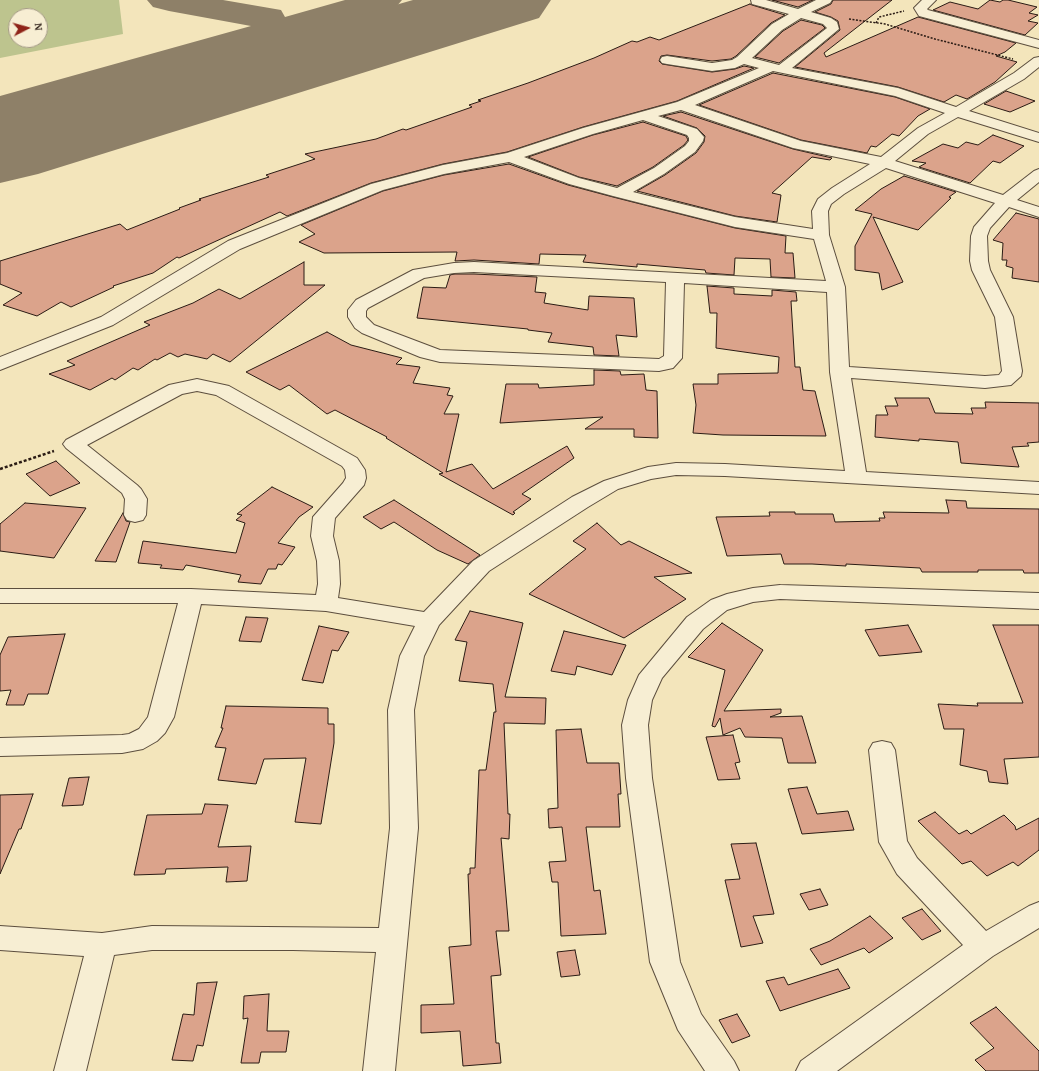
<!DOCTYPE html>
<html>
<head>
<meta charset="utf-8">
<style>
	body { margin:0 }
	#map { position:relative; width:1039px; height:1071px; overflow:hidden; background:#f3e5bb; font-family:"Gentium Book Plus",serif }
	canvas { display:block }
	.north { position:absolute; left:8px; top:8px; width:40px; height:40px; box-sizing:border-box; background:#f7eed3; border:1px solid #a59a87; border-radius:50%; rotate:84deg; font-size:11px; font-weight:700; line-height:16px; text-align:center; color:#2a1b14 }
	.north::after { content:''; display:block; margin:auto; width:14px; height:18px; background:#8f2418; clip-path:polygon(50% 0,100% 100%,50% 72%,0 100%) }
</style>
</head>
<body>
<div id="map">
<canvas width="1039" height="1071"></canvas>
<div class="north">N</div>
</div>
<script>
const context = document.querySelector('canvas').getContext('2d');
context.lineJoin = 'round';
function paint(path, color) { context.fillStyle = color; context.fill(path, 'evenodd'); }
const toPath = rows => new Path2D(rows.map(r => 'M' + r).join(''));
function strokePath(path, color, width, dash) { context.strokeStyle = color; context.lineWidth = width; context.lineCap = dash ? 'butt' : 'round'; context.setLineDash(dash || []); context.stroke(path); }
const green = toPath([
	[0,0,119,0,123,34,0,58],
	[16,16,40,16,40,40,16,40]
]);
const taxiway = toPath([
	[147,0,223,0,281,10,285,17,345,0,402,0,396,7,0,121,0,96,251,26,169,11,153,7,147,0]
]);
const runway = toPath([
	[413,0,551,0,539,18,38,174,0,183,0,118,413,0]
]);
const building = toPath([
	[772,0,813,0,798,7,772,0],
	[833,0,892,0,824,53,826,57,918,17,1016,43,1005,52,996,56,1017,62,995,82,967,99,956,95,944,102,898,87,795,67,840,30,838,21,831,17,815,12,831,4,833,0],
	[990,0,1000,2,1003,0,1008,0,1037,7,1029,13,1038,15,1028,21,1038,23,1025,35,933,10,950,2,978,9,990,0],
	[750,4,752,5,785,15,771,23,736,56,731,59,712,61,667,55,661,56,659,61,662,64,712,72,735,69,744,66,754,68,677,101,583,127,507,152,443,164,371,183,287,216,280,212,179,258,177,257,153,273,113,286,114,287,71,307,61,302,37,316,3,305,22,293,0,284,0,261,120,224,127,230,180,209,179,208,201,200,199,199,269,177,266,175,315,159,305,154,376,139,403,129,406,130,472,107,469,105,481,101,478,100,528,83,594,58,632,41,637,42,650,37,659,40,750,4],
	[801,20,822,25,825,28,779,63,755,57,783,31,801,20],
	[773,73,895,97,930,109,918,116,899,136,892,134,876,147,871,146,867,153,801,140,699,105,773,73],
	[1006,91,1035,101,1010,112,984,104,1006,91],
	[681,112,793,149,832,158,830,160,812,157,772,193,781,195,777,222,735,216,637,191,665,175,696,153,704,142,705,136,697,128,663,116,681,112],
	[643,122,686,136,688,140,684,145,653,167,617,186,579,177,528,157,593,135,643,122],
	[993,135,1024,146,1000,163,993,161,970,183,919,167,926,163,912,161,943,144,958,148,966,142,978,145,993,135],
	[509,164,568,185,613,197,735,228,786,236,785,253,793,253,795,278,771,277,770,259,735,258,734,275,706,273,705,270,637,264,637,267,583,262,586,255,540,254,539,264,474,260,455,261,457,252,324,253,299,242,315,234,301,225,383,191,444,175,509,164],
	[904,176,956,192,949,197,951,198,918,230,873,217,903,282,882,290,879,273,855,270,855,246,872,214,855,210,881,189,904,176],
	[1016,213,1039,219,1039,282,1012,278,1013,268,1006,266,1007,260,1002,260,1003,243,993,240,1016,213],
	[304,262,304,285,325,285,230,362,213,354,207,359,185,354,178,357,170,353,157,360,155,359,138,370,133,368,115,380,112,378,90,390,49,374,75,365,67,361,150,325,144,322,193,303,219,289,240,299,304,262],
	[454,274,474,274,537,277,535,292,546,293,544,303,588,310,589,296,634,298,637,337,616,335,619,356,594,355,593,347,548,342,552,333,528,330,528,329,417,318,423,287,446,288,450,275,454,274],
	[707,286,734,288,734,294,772,296,772,290,796,292,797,301,791,301,795,367,800,367,803,390,815,391,826,436,723,435,693,433,696,405,693,384,718,384,718,374,778,373,779,357,716,348,717,313,710,313,707,286],
	[327,332,351,345,402,358,396,364,420,367,413,383,450,388,447,395,453,396,444,414,459,414,446,472,472,464,493,489,567,446,574,458,522,494,531,499,513,512,515,513,513,515,439,474,443,473,386,438,387,437,335,410,327,414,289,385,280,390,246,372,327,332],
	[594,370,620,371,621,375,644,374,646,390,657,391,658,438,634,437,634,429,585,429,603,417,500,423,506,384,538,384,539,388,594,385,594,370],
	[895,398,929,398,935,413,973,414,971,408,986,408,985,402,1039,403,1039,442,1027,443,1029,446,1012,447,1019,467,961,463,958,442,919,439,919,441,875,437,876,415,888,415,885,406,898,406,895,398],
	[56,461,80,483,50,496,26,474,56,461],
	[272,487,313,507,299,517,278,543,295,547,282,565,278,564,276,569,268,569,261,584,238,582,241,575,186,565,183,570,160,568,162,565,138,563,143,541,236,553,245,523,236,520,242,515,237,514,272,487],
	[394,500,480,555,468,564,437,550,394,522,381,529,363,517,394,500],
	[946,500,966,501,967,508,1039,509,1039,573,1024,573,1023,570,978,570,978,572,922,572,920,568,846,564,846,566,812,564,784,564,781,554,727,556,716,517,770,516,769,512,795,512,795,514,833,514,835,522,880,521,879,518,885,518,883,512,949,513,946,500],
	[25,503,86,508,54,558,0,551,0,524,25,503],
	[123,513,126,521,130,522,116,562,95,561,123,513],
	[597,523,621,545,629,541,692,573,654,577,686,599,624,638,529,594,586,549,573,541,597,523],
	[470,611,523,623,505,697,546,698,545,724,504,723,508,814,510,814,509,839,501,838,509,931,496,931,501,975,491,976,496,1043,499,1043,501,1063,463,1066,460,1031,421,1033,421,1005,454,1004,449,947,471,945,468,874,470,874,470,868,475,868,479,770,486,770,494,712,496,712,493,684,459,681,467,642,455,640,470,611],
	[246,617,268,618,261,642,239,641,246,617],
	[722,623,763,650,724,711,781,709,781,713,770,717,802,716,816,763,788,763,782,738,745,737,740,728,723,735,720,718,715,727,712,726,725,670,688,657,722,623],
	[908,625,922,652,879,656,865,630,908,625],
	[993,625,1039,625,1039,757,1004,759,1008,784,989,782,987,771,960,765,964,729,944,729,938,704,978,706,977,703,1023,703,993,625],
	[319,626,349,632,338,651,332,650,323,683,302,680,319,626],
	[564,631,626,645,612,675,577,666,575,675,551,671,564,631],
	[65,634,48,694,28,694,24,705,6,705,11,690,0,691,0,655,8,637,65,634],
	[226,706,328,708,328,724,334,724,334,743,321,824,295,822,306,758,264,759,256,784,218,780,226,748,215,747,223,728,221,728,226,706],
	[581,729,587,763,619,763,621,794,618,794,620,827,586,827,594,891,600,890,606,934,561,936,558,882,552,882,549,862,566,861,562,827,549,828,548,809,558,808,556,730,581,729],
	[733,735,740,762,735,763,740,779,718,780,706,737,733,735],
	[89,777,83,805,62,806,69,778,89,777],
	[807,787,817,814,848,811,854,830,802,834,788,789,807,787],
	[33,794,21,829,19,829,0,874,0,795,33,794],
	[205,804,228,805,218,847,251,846,247,881,226,882,228,867,166,869,165,874,134,875,147,815,202,814,205,804],
	[935,812,959,834,967,830,971,834,1004,815,1015,826,1016,830,1039,818,1039,850,1018,866,1013,862,987,876,971,861,962,864,918,821,935,812],
	[756,843,774,914,753,916,763,943,741,947,725,880,740,879,731,844,756,843],
	[820,889,828,905,809,910,800,894,820,889],
	[922,909,941,931,922,940,902,918,922,909],
	[870,916,893,938,869,953,864,948,821,965,810,949,830,941,870,916],
	[575,950,580,975,561,977,557,952,575,950],
	[838,969,850,988,780,1011,766,981,784,977,788,985,838,969],
	[217,982,203,1046,197,1045,193,1061,172,1060,183,1014,194,1015,197,983,217,982],
	[269,994,267,1031,289,1031,286,1052,261,1052,259,1063,241,1063,248,1018,243,1019,244,996,269,994],
	[996,1007,1039,1051,1039,1071,986,1071,975,1060,994,1048,970,1023,996,1007],
	[737,1014,750,1036,732,1043,719,1020,737,1014]
]);
const pathFar1 = toPath([
	[849,19,885,24,935,39,1013,59],
	[876,23,879,17,904,11]
]);
const path = toPath([
	[0,469,54,451]
]);
const minor = toPath([
	[751,0,766,0,798,9,816,0,832,0,830,3,811,12,831,18,837,22,839,29,792,68,898,88,956,107,1014,73,1034,58,1039,57,1039,67,1024,79,969,111,1039,133,1039,142,958,117,928,134,895,161,1003,195,1034,171,1039,169,1039,182,1017,200,1039,207,1039,217,1009,207,990,228,987,236,988,261,990,270,1013,317,1022,371,1021,376,1011,385,985,388,851,378,866,472,1039,482,1039,494,725,476,676,475,651,479,618,489,588,507,489,571,439,625,424,656,414,710,418,828,395,1071,363,1071,376,952,293,950,152,950,114,955,86,1071,54,1071,84,956,0,950,0,926,102,933,152,926,379,928,390,828,388,710,400,656,415,626,326,611,201,604,174,717,165,733,157,741,143,749,122,753,0,756,0,738,122,735,129,734,139,729,148,717,178,603,0,603,0,589,191,589,316,595,318,584,317,561,311,536,313,517,343,483,346,478,345,470,342,466,216,395,197,391,182,394,87,445,137,485,141,489,147,499,146,515,143,520,135,522,127,520,124,515,125,499,122,493,66,448,63,444,66,440,169,385,197,379,229,386,357,458,365,470,366,478,364,485,335,518,333,536,339,561,340,584,338,598,424,612,473,561,572,497,604,481,648,467,676,463,725,464,845,471,830,372,827,292,684,283,682,358,673,368,659,371,440,362,420,357,362,333,355,328,348,317,348,310,356,300,413,270,454,263,474,262,826,281,814,239,735,227,613,196,569,184,509,162,444,174,383,190,240,249,113,325,0,370,0,357,101,317,228,241,371,184,443,165,507,153,583,128,677,102,759,68,744,64,735,68,712,71,667,64,662,63,660,60,662,57,667,56,712,63,732,60,737,57,772,24,789,14,752,4,751,0],
	[801,18,823,24,827,28,779,65,752,58,782,30,801,18],
	[773,71,895,96,945,113,918,128,881,157,801,141,695,105,773,71],
	[681,110,793,148,870,164,832,188,818,199,812,211,813,229,735,217,633,192,664,174,695,152,703,141,704,137,697,129,658,116,681,110],
	[643,120,687,135,689,138,689,141,685,146,654,168,617,188,579,178,524,157,593,134,643,120],
	[886,168,995,203,974,227,971,236,970,261,972,270,995,317,1002,371,999,375,985,376,849,367,845,287,829,235,828,211,831,204,844,194,886,168],
	[474,272,666,282,664,356,659,359,440,350,374,325,366,317,366,311,368,308,424,278,454,273,474,272],
	[922,0,936,0,927,9,928,10,1039,40,1039,48,919,16,914,8,922,0],
	[780,585,1039,593,1039,609,780,599,753,602,727,610,703,629,662,678,652,700,648,725,652,778,680,962,701,1014,734,1061,739,1071,705,1071,678,1030,650,962,626,778,622,725,628,700,639,675,687,617,711,600,727,594,753,588,780,585],
	[882,741,891,743,895,750,907,841,917,858,986,931,1029,906,1039,902,1039,928,993,956,837,1071,796,1071,801,1061,963,945,897,874,879,842,869,750,873,743,882,741]
]);
paint(green, '#bdc48e');
paint(taxiway, '#8e8068');
paint(runway, '#8e8068');
paint(building, '#dba38b');
strokePath(building, '#2a1b14', 1);
strokePath(minor, '#5c4e3e', 2);
strokePath(pathFar1, '#2a1b14', 1.5, [2, 1.5]);
strokePath(path, '#2a1b14', 2.5, [3, 2]);
paint(minor, '#f7eed3');
</script>
</body>
</html>
